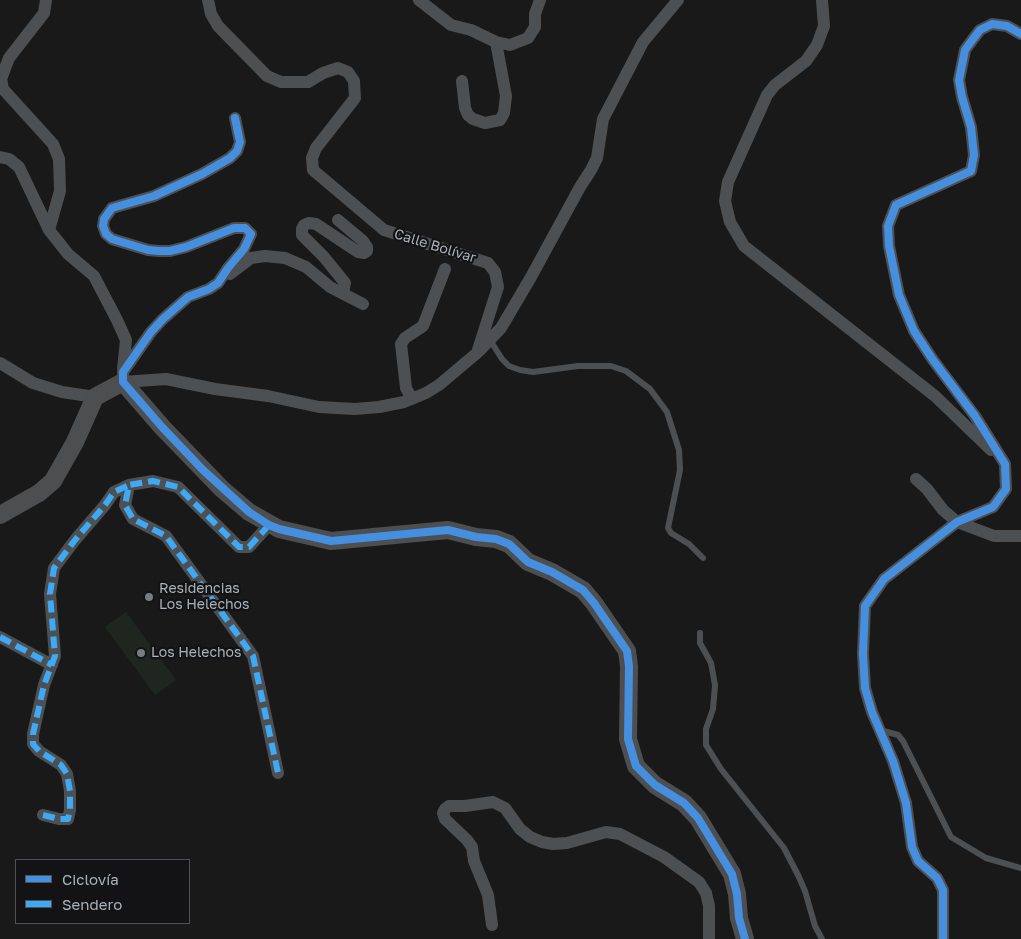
<!DOCTYPE html>
<html>
<head>
<meta charset="utf-8">
<style>
	body { margin:0 }
	#map { position:relative; width:1021px; height:939px; overflow:hidden; background:#191919; font-family:"Golos Text",sans-serif }
	canvas { display:block }
	.legend { position:absolute; left:15px; top:859px; width:175px; height:65px; box-sizing:border-box; background:#131315; border:1px solid #4f5357; margin:0; padding:6px 9px; list-style:none; font-size:15px; color:#aab2ba }
	.legend li { display:flex; align-items:center; gap:10px; height:25px }
	.legend b { width:25px; border:1px solid #4f5357 }
</style>
</head>
<body>
<div id="map">
<canvas width="1021" height="939"></canvas>
<ul class="legend">
<li><b style="height:6px;background:#468fdf"></b>Ciclovía</li>
<li><b style="height:6px;background:#3fa9f5"></b>Sendero</li>
</ul>
</div>
<script>
const context = document.querySelector('canvas').getContext('2d');
context.lineJoin = 'round';
function paint(path, color) { context.fillStyle = color; context.fill(path, 'evenodd'); }
const toPath = rows => new Path2D(rows.map(r => 'M' + r).join(''));
function strokePath(path, color, width, dash) { context.strokeStyle = color; context.lineWidth = width; context.lineCap = dash ? 'butt' : 'round'; context.setLineDash(dash || []); context.stroke(path); }
function drawText(font, color, halo, rows, align = 'center') {
  context.font = font + ' "Golos Text",sans-serif'; context.lineWidth = 4.5; context.setLineDash([]); context.textBaseline = 'middle'; context.strokeStyle = halo; context.fillStyle = color; for (const [text, x, y, turn = 0] of rows) {
    context.save(); context.translate(x, y); context.rotate((+turn || 0) * Math.PI / 180); context.textAlign = isNaN(turn) ? turn : align; if (halo) context.strokeText(text, 0, 0); context.fillText(text, 0, 0); context.restore();
  }
}
const green = toPath([
	[126,612,176,680,155,695,105,627]
]);
const lane = toPath([
	[490,340,502,359,509,366,520,370,533,372,578,366,611,366,626,371,650,389,667,412,679,450,680,470,668,528,671,533,689,544,703,558],
	[700,633,700,643,711,663,715,685,713,709,706,729,706,745,721,769,784,848,798,875,805,891,815,926,822,939],
	[880,730,898,735,903,741,951,837,986,858,1021,868]
]);
const street = toPath([
	[46,0,44,13,9,58,1,79,3,89,53,144,59,159,60,191,49,230],
	[208,0,211,14,218,26,267,76,281,82,308,82,323,73,338,68,348,72,354,81,355,98,316,148,312,158,313,170,384,230,488,263,495,272,498,287,477,353,439,385,426,393,404,402,379,407,355,409,319,407,268,396,215,389,166,379,123,382,123,372,151,332,163,319,188,297,209,289,218,283,228,268,244,249,251,234,245,228,234,228,186,247,170,251,159,251,148,250,112,239,106,234,103,226,104,219,112,208,154,196,202,174,230,158,237,151,240,142,235,118],
	[419,0,451,25,471,30,496,42,510,45,528,38,535,27,535,14,540,0],
	[822,0,824,26,817,45,806,61,775,85,767,95,728,182,725,201,730,222,744,246,935,396,991,450],
	[462,81,465,108,468,115,473,119,485,123,500,120,504,113,506,96,496,42],
	[0,157,9,159,19,167,49,230,68,254,94,276,117,320,126,340,123,369],
	[338,220,363,241,367,247,367,251,364,253,358,252,316,224,309,223,304,225,302,229,302,235,324,257,345,283,344,288,339,291],
	[230,274,251,258,265,256,285,258,306,267,330,287,363,304],
	[479,351,501,328,531,277,580,187,591,170,597,158,603,119,643,42,678,0],
	[0,363,33,383,62,392,95,397],
	[412,399,406,388,401,344,405,338,423,326,445,269],
	[916,479,927,489,943,510,957,522,994,536,1021,536],
	[269,525,249,547,239,547,178,487,153,481,129,485,125,505,133,519,166,536,253,656,278,773],
	[0,637,52,665],
	[43,815,59,819,68,819,70,810,70,791,67,774,61,765,39,751,33,744,33,734,44,685,55,656,50,594,54,568,75,540,105,505,114,492,129,485],
	[492,925,488,895,474,861,472,847,467,840,445,819,443,813,445,809,449,806,465,806,493,802,505,808,520,829,530,837,542,842,553,844,567,843,606,832,620,834,664,857,699,882,706,893,709,906,709,939],
	[943,939,943,890,937,878,918,861,912,847,906,803,893,761,872,712,865,688,863,654,865,606,884,579,957,522,993,507,1006,489,1005,464,975,416,933,360,914,331,899,295,889,246,888,226,896,205,971,171,974,155,971,127,962,97,959,80,965,50,973,39,980,30,992,24,1007,26,1021,34]
]);
const secondary = toPath([
	[0,515,39,493,53,481,75,442,95,397,123,382,162,427,222,489,249,512,279,529,331,541,448,530,476,537,496,539,509,544,528,562,552,572,583,590,594,603,627,651,629,666,628,739,636,766,655,785,684,803,698,818,732,874,737,894,739,918,745,939]
]);
const quiet = toPath([
	[269,525,249,547,239,547,178,487,153,481,129,485,125,505,133,519,166,536,253,656,278,773],
	[0,637,52,665],
	[43,815,59,819,68,819,70,810,70,791,67,774,61,765,39,751,33,744,33,734,44,685,55,656,50,594,54,568,75,540,105,505,114,492,129,485]
]);
const cycleway = toPath([
	[235,118,240,142,237,151,230,158,202,174,154,196,112,208,104,219,103,226,106,234,112,239,148,250,159,251,170,251,186,247,234,228,245,228,251,234,244,249,228,268,218,283,209,289,188,297,163,319,151,332,123,372,123,382,162,427,203,470,249,512,269,525,279,529,331,541,448,530,476,537,496,539,509,544,528,562,552,572,583,590,594,603,627,651,629,666,628,739,636,766,655,785,684,803,698,818,732,874,737,894,739,918,745,939],
	[943,939,943,890,937,878,918,861,912,847,906,803,893,761,872,712,865,688,863,654,865,606,884,579,957,522,993,507,1006,489,1005,464,975,416,933,360,914,331,899,295,889,246,888,226,896,205,971,171,974,155,971,127,962,97,959,80,965,50,973,39,980,30,992,24,1007,26,1021,34]
]);
const markers = [
	[149,597,5,"#777c82"],
	[141,653,5,"#777c82"]
];
const streetNames = [
	["Calle Bolívar",435,246,17]
];
const poiNames = [
	["Residencias",159,589],
	["Los Helechos",159,605],
	["Los Helechos",151,653]
];
paint(green, '#1f261f');
strokePath(lane, '#4d5052', 6);
strokePath(street, '#4d5052', 12);
strokePath(secondary, '#4c4e50', 18);
strokePath(quiet, '#3fa9f5', 6, [12, 6]);
strokePath(cycleway, '#468fdf', 8);
for (const [x, y, r, color] of markers) { const dot = new Path2D(); dot.arc(x, y, r, 0, 2 * Math.PI); context.fillStyle = color; context.fill(dot); strokePath(dot, '#131315', 2); }
drawText('14px', '#aab2ba', '#131315', streetNames);
drawText('14px', '#aab2ba', '#131315', poiNames, 'left');
</script>
</body>
</html>
